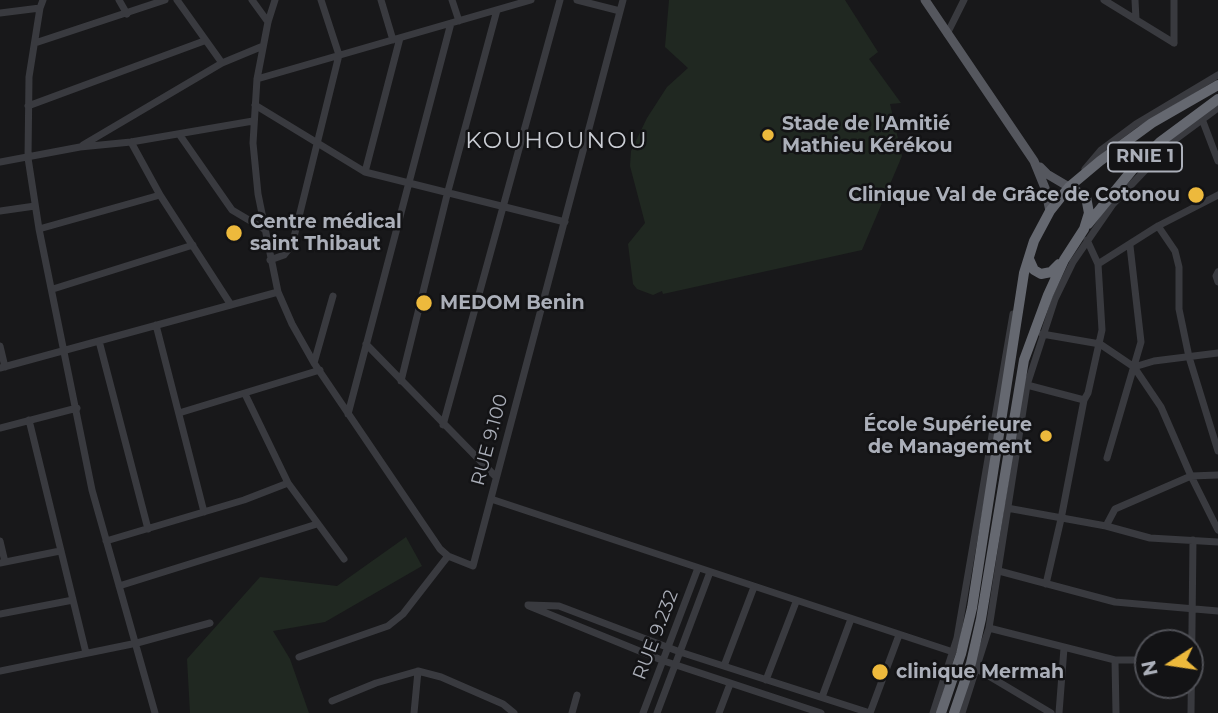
<!DOCTYPE html>
<html>
<head>
<meta charset="utf-8">
<style>
	body { margin:0 }
	#map { position:relative; width:1218px; height:713px; overflow:hidden; background:#18181a; font-family:Montserrat,sans-serif }
	canvas { display:block }
	.north { position:absolute; left:1134px; top:629px; width:70px; height:70px; box-sizing:border-box; background:#131315; border:2px solid #505157; border-radius:50%; rotate:258deg; font-size:19px; font-weight:700; line-height:28px; text-align:center; color:#abafb9 }
	.north::after { content:''; display:block; margin:auto; width:24px; height:32px; background:#edb93c; clip-path:polygon(50% 0,100% 100%,50% 72%,0 100%) }
</style>
</head>
<body>
<div id="map">
<canvas width="1218" height="713"></canvas>
<div class="north">N</div>
</div>
<script>
const context = document.querySelector('canvas').getContext('2d');
context.lineJoin = 'round';
function paint(path, color) { context.fillStyle = color; context.fill(path, 'evenodd'); }
const toPath = rows => new Path2D(rows.map(r => 'M' + r).join(''));
function strokePath(path, color, width, dash) { context.strokeStyle = color; context.lineWidth = width; context.lineCap = dash ? 'butt' : 'round'; context.setLineDash(dash || []); context.stroke(path); }
function drawText(font, color, halo, rows, align = 'center') {
  context.font = font + ' Montserrat,sans-serif'; context.lineWidth = 5; context.setLineDash([]); context.textBaseline = 'middle'; context.strokeStyle = halo; context.fillStyle = color; for (const [text, x, y, turn = 0] of rows) {
    context.save(); context.translate(x, y); context.rotate((+turn || 0) * Math.PI / 180); context.textAlign = isNaN(turn) ? turn : align; if (halo) context.strokeText(text, 0, 0); context.fillText(text, 0, 0); context.restore();
  }
}
const green = toPath([
	[669,0,845,0,878,52,869,59,901,103,890,104,902,156,862,250,663,294,662,291,653,295,637,289,633,284,628,244,645,223,630,166,631,151,647,118,667,87,688,68,665,47],
	[406,537,422,566,325,622,273,631,290,659,309,713,190,713,187,659,260,577,337,586]
]);
const minor = toPath([
	[43,0,40,8,29,77,28,158,39,229,92,490,155,713],
	[119,0,127,14],
	[177,0,222,63],
	[252,0,268,22],
	[275,0,268,22,257,79,253,143,258,194,278,292,292,324,314,363,440,549,448,556,473,566,623,0],
	[381,0,393,40],
	[452,0,459,21],
	[577,0,620,11],
	[1104,0,1174,43],
	[1135,0,1136,19],
	[0,13,40,8],
	[947,34,964,0],
	[35,43,165,0],
	[1174,43,1174,0],
	[257,79,531,0],
	[255,105,365,172,565,222],
	[28,106,204,41],
	[1202,119,1218,161],
	[179,134,232,210,264,229],
	[131,142,160,195,231,305],
	[83,145,222,63,263,46],
	[0,162,80,147,131,142,253,121],
	[1085,169,1101,150,1136,124,1218,75],
	[365,172,400,38],
	[0,211,35,206],
	[1158,226,1175,251,1179,267,1179,309,1189,357,1218,451],
	[39,229,160,195],
	[270,260,284,255,292,245,339,55,321,0],
	[1098,264,1158,226,1218,195],
	[1218,272,1216,276,1218,282],
	[53,289,193,245],
	[156,325,204,512],
	[1042,334,1100,344,1134,367,1161,407,1191,476,1218,530],
	[99,341,148,529],
	[366,344,496,477],
	[0,346,5,367],
	[314,363,333,296],
	[1134,367,1154,361,1218,353],
	[0,368,278,292],
	[401,381,448,191,497,10],
	[1027,385,1084,400],
	[245,394,288,483,344,559],
	[179,413,320,370],
	[348,414,451,23],
	[29,420,86,653],
	[443,425,560,0],
	[0,428,77,408],
	[1107,458,1141,342,1130,246],
	[491,499,953,652],
	[1007,508,1106,526,1150,538,1218,542],
	[1106,526,1115,509,1191,476,1218,475],
	[0,541,5,562],
	[106,541,244,500,288,483],
	[0,563,60,551],
	[999,571,1115,602,1218,611],
	[1046,584,1061,519,1084,400,1088,393,1102,330,1098,264,1087,240],
	[119,586,317,524],
	[528,605,559,606,680,652,870,713],
	[529,606,664,661,821,713],
	[0,614,73,600],
	[989,628,1115,660,1148,660],
	[299,657,388,626,403,614,448,556],
	[1115,660,1116,713],
	[724,666,754,587],
	[977,669,1051,713],
	[0,671,137,643,210,623],
	[766,680,796,602],
	[822,697,851,619],
	[332,701,376,683,418,671,441,677,503,704,514,713],
	[414,713,418,671],
	[572,713,577,695],
	[643,713,698,568],
	[657,713,710,572],
	[719,713,730,684],
	[870,713,899,635],
	[933,713,957,638,1013,314],
	[962,713,989,628,1027,385,1055,299,1073,262,1113,204,1172,142,1218,108],
	[1059,713,1064,648],
	[1191,713,1193,540]
]);
const major = toPath([
	[925,0,1034,161,1045,188,1050,211],
	[1040,167,1047,174,1069,187]
]);
const highway = toPath([
	[1088,224,1133,169,1160,142,1218,99],
	[1029,259,1034,270,1041,274,1051,272,1059,264],
	[941,713,961,654,972,608,1024,273,1034,241,1050,211,1069,187,1100,161,1152,123,1218,85],
	[954,713,971,663,981,619,1024,360,1048,295,1064,260,1084,229,1089,213,1086,197,1069,187]
]);
const markers = [
	[768,135,7,"#edb93c"],
	[1196,195,9,"#edb93c"],
	[234,233,9,"#edb93c"],
	[424,303,9,"#edb93c"],
	[1046,436,7,"#edb93c"],
	[880,672,9,"#edb93c"]
];
const shields = [
	[1145,157,74]
];
const shieldNames = [
	["RNIE 1",1145,157]
];
const poiNames = [
	["Stade de l'Amitié",782,124],
	["Mathieu Kérékou",782,146],
	["Clinique Val de Grâce de Cotonou",1180,195,"right"],
	["Centre médical",250,222],
	["saint Thibaut",250,244],
	["MEDOM Benin",440,303],
	["École Supérieure",1032,425,"right"],
	["de Management",1032,447,"right"],
	["clinique Mermah",896,672]
];
const streetNames = [
	["RUE 9.100",490,440,-75],
	["RUE 9.232",656,635,-69]
];
const quarterNames = [
	["KOUHOUNOU",557,141]
];
paint(green, '#202821');
strokePath(minor, '#393a3f', 7);
strokePath(major, '#55575e', 9);
strokePath(highway, '#656870', 10);
for (const [x, y, r, color] of markers) { const dot = new Path2D(); dot.arc(x, y, r, 0, 2 * Math.PI); context.fillStyle = color; context.fill(dot); strokePath(dot, '#131315', 2.5); }
for (const [x, y, w] of shields) { const box = new Path2D(); box.roundRect(x - w / 2, y - 14.5, w, 29, 5); context.fillStyle = '#131315'; context.fill(box); strokePath(box, '#abafb9', 2); }
drawText('bold 18px', '#abafb9', null, shieldNames);
drawText('bold 19px', '#abafb9', '#131315', poiNames, 'left');
drawText('19px', '#abafb9', '#131315', streetNames);
context.letterSpacing = '2px';
drawText('23px', '#cbced5', '#131315', quarterNames);
context.letterSpacing = '0px';
</script>
</body>
</html>
